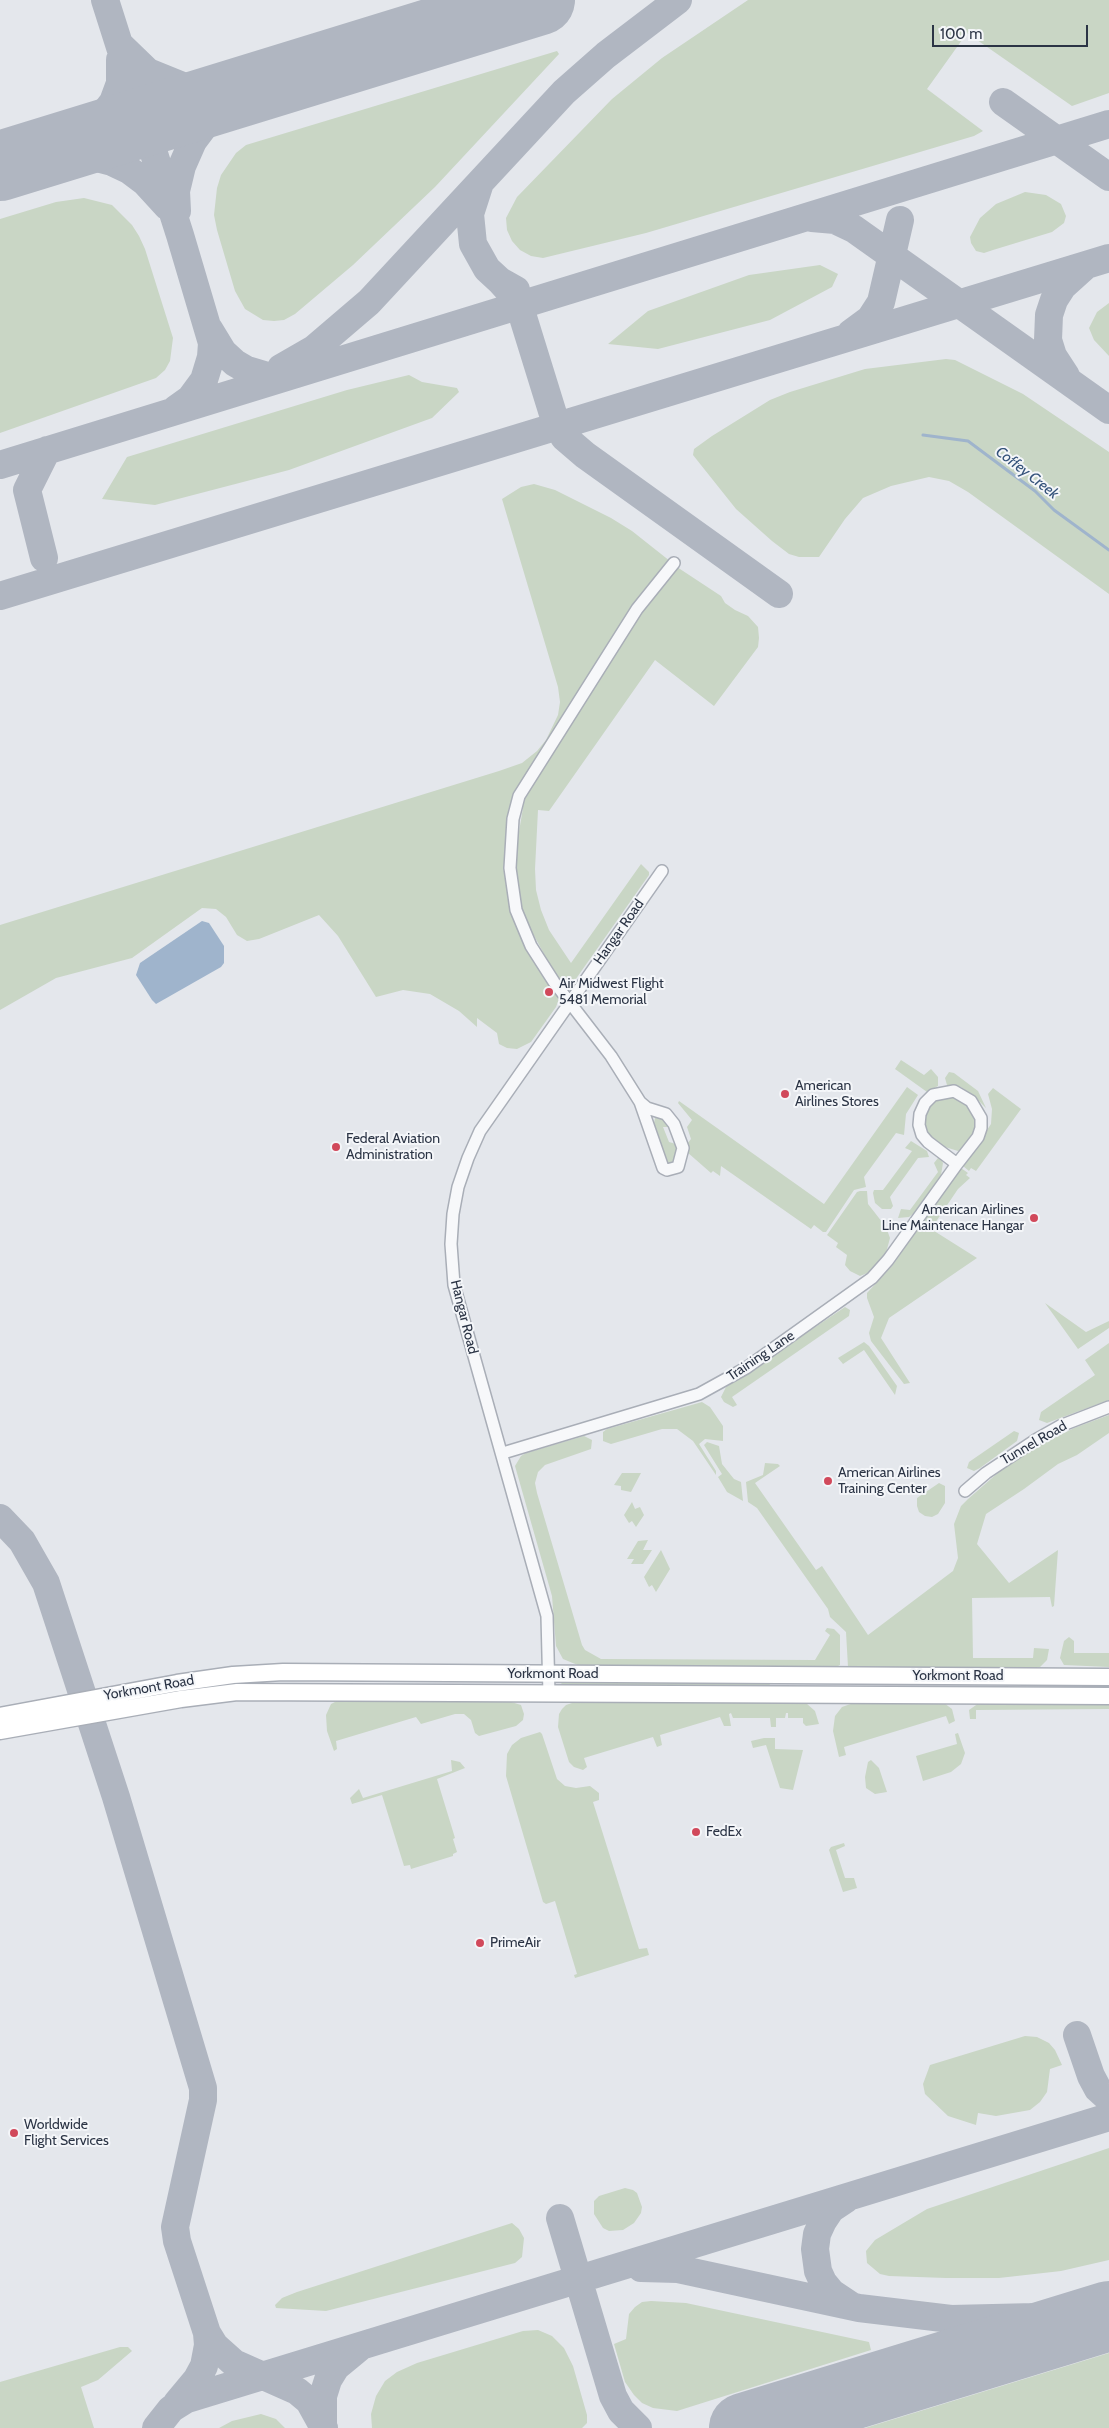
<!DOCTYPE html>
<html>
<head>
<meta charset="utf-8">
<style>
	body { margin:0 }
	#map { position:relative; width:1109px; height:2428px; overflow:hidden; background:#e4e7ec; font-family:Cabin,sans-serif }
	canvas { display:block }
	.scale { position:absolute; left:932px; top:25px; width:156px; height:22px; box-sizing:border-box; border:2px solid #2b3445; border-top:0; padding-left:6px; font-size:15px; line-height:18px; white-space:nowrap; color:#2b3445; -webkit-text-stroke:4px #f4f6f9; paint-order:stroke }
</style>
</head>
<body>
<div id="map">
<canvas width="1109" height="2428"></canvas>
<div class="scale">100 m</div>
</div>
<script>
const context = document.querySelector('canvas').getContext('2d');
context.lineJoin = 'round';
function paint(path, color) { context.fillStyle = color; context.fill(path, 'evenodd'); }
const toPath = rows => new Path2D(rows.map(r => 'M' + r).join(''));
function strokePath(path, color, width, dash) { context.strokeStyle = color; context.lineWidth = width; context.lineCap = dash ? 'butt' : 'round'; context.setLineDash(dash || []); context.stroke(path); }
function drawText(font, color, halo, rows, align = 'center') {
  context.font = font + ' Cabin,sans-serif'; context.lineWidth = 4; context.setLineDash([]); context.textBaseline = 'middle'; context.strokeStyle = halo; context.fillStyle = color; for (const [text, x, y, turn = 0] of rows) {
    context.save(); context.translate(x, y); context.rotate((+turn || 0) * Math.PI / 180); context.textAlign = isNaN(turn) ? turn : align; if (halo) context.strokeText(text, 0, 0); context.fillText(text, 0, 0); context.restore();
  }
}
const green = toPath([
	[748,0,1109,0,1109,93,1072,106,967,33,927,89,983,131,974,136,646,233,543,258,531,256,520,250,512,241,507,230,506,218,517,197,612,99,662,58],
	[557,51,559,54,435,187,353,265,295,314,284,320,274,321,263,320,245,309,235,291,217,230,214,215,217,188,221,175,236,153,246,145],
	[1025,192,1046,195,1061,204,1066,216,1064,223,1052,232,993,250,984,253,976,251,971,243,970,237,980,218,996,204],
	[84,198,112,205,132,225,139,236,145,249,173,338,170,361,165,370,156,378,0,433,0,219,56,202],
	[820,265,838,274,832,287,770,320,658,349,608,344,648,311,749,275],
	[1109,303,1109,356,1094,340,1089,328,1097,312],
	[946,359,955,360,1023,394,1109,452,1109,594,968,492,949,481,929,477,891,486,863,498,845,519,819,557,799,557,789,554,772,541,736,509,693,455,694,449,712,436,770,400,790,392,865,369],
	[409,375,422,382,457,388,459,392,432,418,289,470,155,505,102,499,127,457,347,390],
	[534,484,555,490,611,518,632,531,680,569,721,596,725,603,735,610,748,616,758,627,759,638,758,647,714,706,655,660,549,811,538,810,535,869,536,890,541,910,549,930,571,963,641,864,649,872,649,875,573,983,570,985,561,981,554,972,527,923,520,903,515,855,523,808,509,807,505,868,512,913,520,934,559,999,556,1007,531,1042,517,1049,507,1048,499,1044,497,1033,477,1018,477,1027,459,1011,430,994,403,990,376,997,338,936,319,915,259,939,247,941,237,935,226,917,216,909,202,908,132,958,56,978,0,1010,0,925,499,771,522,763,537,751,546,740,558,715,560,702,558,687,502,499,521,487],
	[901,1060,924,1075,931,1069,938,1077,938,1086,927,1092,895,1069],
	[949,1072,954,1073,978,1091,986,1108,975,1097,961,1087,947,1085,945,1078],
	[907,1087,918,1095,906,1114,904,1135,896,1133,864,1177,866,1187,854,1190,826,1232,823,1232,814,1225,811,1229,721,1166,720,1176,713,1171,711,1173,687,1152,687,1144,691,1139,687,1127,692,1120,678,1103,679,1101,824,1204],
	[993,1088,1021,1109,976,1171,971,1168,969,1171,963,1166,991,1124,992,1109,988,1094],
	[951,1096,966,1101,975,1119,976,1129,973,1138,965,1149,958,1151,945,1147,933,1138,927,1132,924,1123,925,1114,929,1105,935,1100],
	[660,1115,669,1127,663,1127,669,1142,676,1144,678,1158,672,1164,667,1162,654,1123,655,1118],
	[911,1141,927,1151,929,1157,918,1158,890,1197,893,1206,891,1209,882,1209,875,1203,873,1193,874,1190,883,1190,912,1151,905,1148],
	[938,1158,941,1159,943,1163,941,1175,914,1213,909,1217,898,1218,901,1209,910,1210,938,1172,934,1163],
	[961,1168,968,1173,966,1175,970,1178,958,1189,931,1229,977,1258,889,1318,881,1338,910,1383,904,1384,871,1341,869,1333,874,1317,867,1298,867,1293,892,1266],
	[860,1191,867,1191,868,1204,886,1227,890,1238,886,1253,870,1272,860,1276,850,1271,845,1265,847,1255,836,1247,838,1243,827,1235,857,1192],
	[1045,1303,1086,1332,1109,1321,1109,1328,1078,1349],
	[845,1307,850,1310,849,1316,732,1397,737,1405,733,1407,724,1402,721,1397,726,1387],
	[864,1342,869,1346,897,1386,895,1395,864,1350,843,1364,838,1358],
	[1109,1343,1109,1400,1047,1423,1039,1420,1041,1412,1095,1375,1085,1360],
	[702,1402,710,1407,723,1426,723,1441,705,1439,699,1444,716,1471,716,1475,693,1441,677,1429,662,1429,611,1444,603,1441,603,1432,607,1429],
	[1109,1415,1109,1433,1077,1455,1058,1464,1024,1489,986,1514,977,1544,1009,1583,1058,1550,1054,1606,1052,1607,1050,1597,972,1598,973,1658,1033,1658,1034,1648,1049,1649,1047,1660,1040,1667,1032,1669,848,1667,846,1632,830,1617,828,1609,757,1508,748,1502,746,1482,763,1475,765,1463,778,1464,780,1466,755,1483,816,1570,822,1566,868,1635,953,1571,958,1558,954,1524,961,1506,968,1499,1000,1471,1033,1449,1074,1428],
	[1014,1431,1019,1433,1017,1441,980,1468,974,1471,967,1468,969,1462],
	[584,1436,592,1440,591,1449,545,1465,538,1472,535,1483,537,1493,582,1645,585,1650,601,1659,815,1660,830,1635,825,1631,827,1628,834,1629,840,1635,840,1665,834,1668,585,1668,563,1659,556,1646,552,1596,515,1466,521,1456,526,1453],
	[707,1442,719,1446,722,1464,734,1479,741,1482,743,1501,727,1492,718,1477,722,1474,704,1445],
	[622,1473,641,1473,631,1492,621,1490,621,1486,614,1485],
	[939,1483,945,1486,945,1503,938,1514,932,1517,925,1516,919,1512,917,1506,917,1498],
	[632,1502,635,1509,640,1507,644,1515,636,1527,632,1521,629,1523,624,1515],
	[648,1540,643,1550,652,1550,643,1564,631,1564,634,1559,627,1559,638,1541],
	[661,1550,670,1569,656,1592,652,1585,649,1587,644,1577],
	[1069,1637,1074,1641,1074,1653,1109,1653,1109,1667,1064,1665,1060,1658,1064,1641],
	[564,1681,768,1682,771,1686,769,1689,562,1686,561,1682],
	[339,1700,508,1701,521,1705,524,1714,523,1720,516,1726,479,1736,475,1733,471,1720,464,1714,455,1714,421,1724,416,1717,336,1741,337,1749,334,1751,327,1731,326,1715,331,1704],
	[578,1701,801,1702,806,1703,815,1711,819,1724,806,1726,803,1723,803,1718,788,1718,788,1713,786,1713,785,1718,776,1718,776,1727,771,1727,770,1718,733,1718,731,1713,729,1714,731,1726,724,1726,720,1717,660,1735,662,1745,657,1747,653,1737,584,1758,587,1767,583,1770,574,1767,569,1762,558,1727,559,1714,562,1709,566,1705],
	[856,1702,944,1703,952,1709,955,1721,949,1724,946,1716,844,1747,846,1755,839,1757,833,1731,835,1716,842,1707],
	[979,1703,1109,1703,1109,1709,976,1710,976,1719,970,1719,969,1710],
	[540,1732,542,1734,557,1779,565,1786,576,1788,590,1786,599,1793,599,1800,593,1802,639,1949,647,1948,649,1955,575,1978,574,1975,577,1974,555,1901,546,1904,543,1902,506,1776,507,1754,512,1745,521,1738],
	[958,1733,965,1753,961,1764,951,1772,923,1781,916,1756,957,1744,955,1734],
	[764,1738,775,1738,775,1749,803,1750,793,1790,780,1788,766,1745,753,1748,751,1741],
	[451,1760,460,1762,465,1768,437,1779,455,1838,453,1839,457,1852,453,1854,453,1856,411,1869,410,1865,404,1866,382,1795,352,1804,350,1798,359,1789,363,1798,452,1771],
	[871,1760,879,1768,887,1792,875,1794,866,1788,865,1777,868,1762],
	[844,1843,845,1846,836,1850,845,1878,854,1878,857,1888,843,1892,829,1850,831,1847],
	[1025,2036,1037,2037,1049,2043,1055,2050,1062,2065,1050,2069,1047,2092,1040,2102,1030,2110,996,2116,978,2113,976,2125,948,2116,925,2094,923,2084,930,2065],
	[1109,2148,1109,2260,1061,2271,999,2278,946,2278,889,2276,880,2274,867,2263,866,2251,875,2240,927,2209],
	[625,2188,633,2190,637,2193,642,2207,641,2213,634,2223,623,2230,609,2231,603,2228,594,2214,594,2201,599,2196],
	[512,2223,519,2229,524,2238,522,2257,515,2263,326,2311,276,2308,275,2305,282,2298,297,2292],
	[651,2301,686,2303,869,2342,871,2350,677,2411,653,2408,642,2403,634,2395,625,2382,614,2344,626,2339,629,2314,635,2307,642,2302],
	[538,2330,552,2336,564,2348,573,2366,587,2415,587,2423,582,2428,372,2428,371,2414,376,2396,385,2381,397,2372,417,2363,523,2331],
	[120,2347,128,2347,132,2351,98,2380,81,2387,94,2428,0,2428,0,2382],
	[1109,2353,1109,2428,865,2428],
	[261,2414,276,2419,285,2428,219,2428,232,2421]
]);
const water = toPath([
	[202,921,209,923,224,946,224,963,221,967,156,1004,152,1000,136,975,140,963]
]);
const stream = toPath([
	[923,435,968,441,1035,491,1054,510,1109,550]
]);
const taxiway = toPath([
	[105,0,119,44,148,72,185,87,218,91,242,92],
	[119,44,180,235,212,343,211,357,204,380,190,399,176,409],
	[1003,102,1109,177],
	[43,151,82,132,100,119,113,102,120,83,120,60],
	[35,155,65,152,89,156,112,162,129,170,145,182,167,206],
	[479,186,470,214,473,244,487,269,500,281,516,290],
	[177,211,176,191,182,166,193,141,208,121,247,90],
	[812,218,835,220,854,229,1109,410],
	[500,281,518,301,553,414,564,437,585,455,779,594],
	[209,329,223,352,235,363,247,370,267,376,283,377],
	[851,333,870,319,881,302,900,220],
	[281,368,314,349,369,302,564,92,606,55,678,0],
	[1066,376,1053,356,1048,340,1049,315,1054,300,1063,286,1084,267],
	[0,465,1109,124],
	[44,558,27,490,47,450],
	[0,596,1109,258],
	[0,1518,22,1541,46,1583,116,1797,203,2088,203,2100,175,2227,177,2241,207,2333,208,2345,204,2366,197,2379,177,2403],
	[1077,2035,1091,2076,1098,2089,1109,2099],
	[846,2199,831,2209,823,2221,817,2234,815,2249,818,2271,823,2282,832,2293,850,2305],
	[560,2218,613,2396,621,2411,638,2428],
	[641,2268,678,2269,859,2308,951,2319,1035,2317,1109,2309],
	[207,2333,215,2346,234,2363,297,2391,309,2401,324,2428],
	[323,2425,323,2396,328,2380,336,2367,359,2348],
	[156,2428,171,2409,187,2399,1109,2117]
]);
const runway = toPath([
	[0,166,540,0],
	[744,2428,1109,2316]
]);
const street = toPath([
	[954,1091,971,1101,981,1118,981,1128,978,1137,957,1164,928,1142,922,1135,919,1125,920,1114,925,1103,933,1095,954,1091],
	[640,1102,647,1108,666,1114,674,1124,683,1148,678,1167,667,1170,663,1168,640,1102,611,1056,554,982,531,946,516,910,510,868,513,819,519,796,637,609,674,563],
	[503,1453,699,1394,746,1368,872,1278,888,1260,957,1164],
	[965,1491,986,1473,1037,1439,1060,1426,1109,1407],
	[549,1694,547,1616,454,1285,451,1244,453,1214,458,1187,468,1158,480,1131,662,871]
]);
const secondary = toPath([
	[0,1716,177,1683,233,1675,283,1672,1109,1677],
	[0,1731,181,1699,237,1692,1109,1696]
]);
const markers = [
	[549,992,5,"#d1495b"],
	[785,1094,5,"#d1495b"],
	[336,1147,5,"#d1495b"],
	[1034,1218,5,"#d1495b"],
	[828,1481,5,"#d1495b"],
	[696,1832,5,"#d1495b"],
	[480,1943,5,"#d1495b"],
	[14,2133,5,"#d1495b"]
];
const streetNames = [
	["Hangar Road",619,932,-55],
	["Hangar Road",464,1317,76],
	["Training Lane",761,1356,-34],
	["Tunnel Road",1034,1443,-30],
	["Yorkmont Road",553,1674],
	["Yorkmont Road",958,1676],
	["Yorkmont Road",149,1688,-10]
];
const poiNames = [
	["Air Midwest Flight",559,984],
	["5481 Memorial",559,1000],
	["American",795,1086],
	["Airlines Stores",795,1102],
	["Federal Aviation",346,1139],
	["Administration",346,1155],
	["American Airlines",1024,1210,"right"],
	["Line Maintenace Hangar",1024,1226,"right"],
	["American Airlines",838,1473],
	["Training Center",838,1489],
	["FedEx",706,1832],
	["PrimeAir",490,1943],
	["Worldwide",24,2125],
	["Flight Services",24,2141]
];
const waterNames = [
	["Coffey Creek",1027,473,38]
];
paint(green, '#c9d6c5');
paint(water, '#9fb4cc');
strokePath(stream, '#9fb4cc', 3);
strokePath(taxiway, '#b0b6c1', 28);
strokePath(runway, '#b0b6c1', 70);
strokePath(street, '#a9aeb7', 14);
strokePath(secondary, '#a9aeb7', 19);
strokePath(street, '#f7f8fa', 11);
strokePath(secondary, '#fff', 16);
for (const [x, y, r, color] of markers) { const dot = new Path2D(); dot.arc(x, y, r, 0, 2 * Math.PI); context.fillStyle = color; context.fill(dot); strokePath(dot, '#f4f6f9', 2); }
drawText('14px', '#2b3445', '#f4f6f9', streetNames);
drawText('14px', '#2b3445', '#f4f6f9', poiNames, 'left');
drawText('italic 15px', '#34527a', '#f4f6f9', waterNames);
</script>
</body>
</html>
